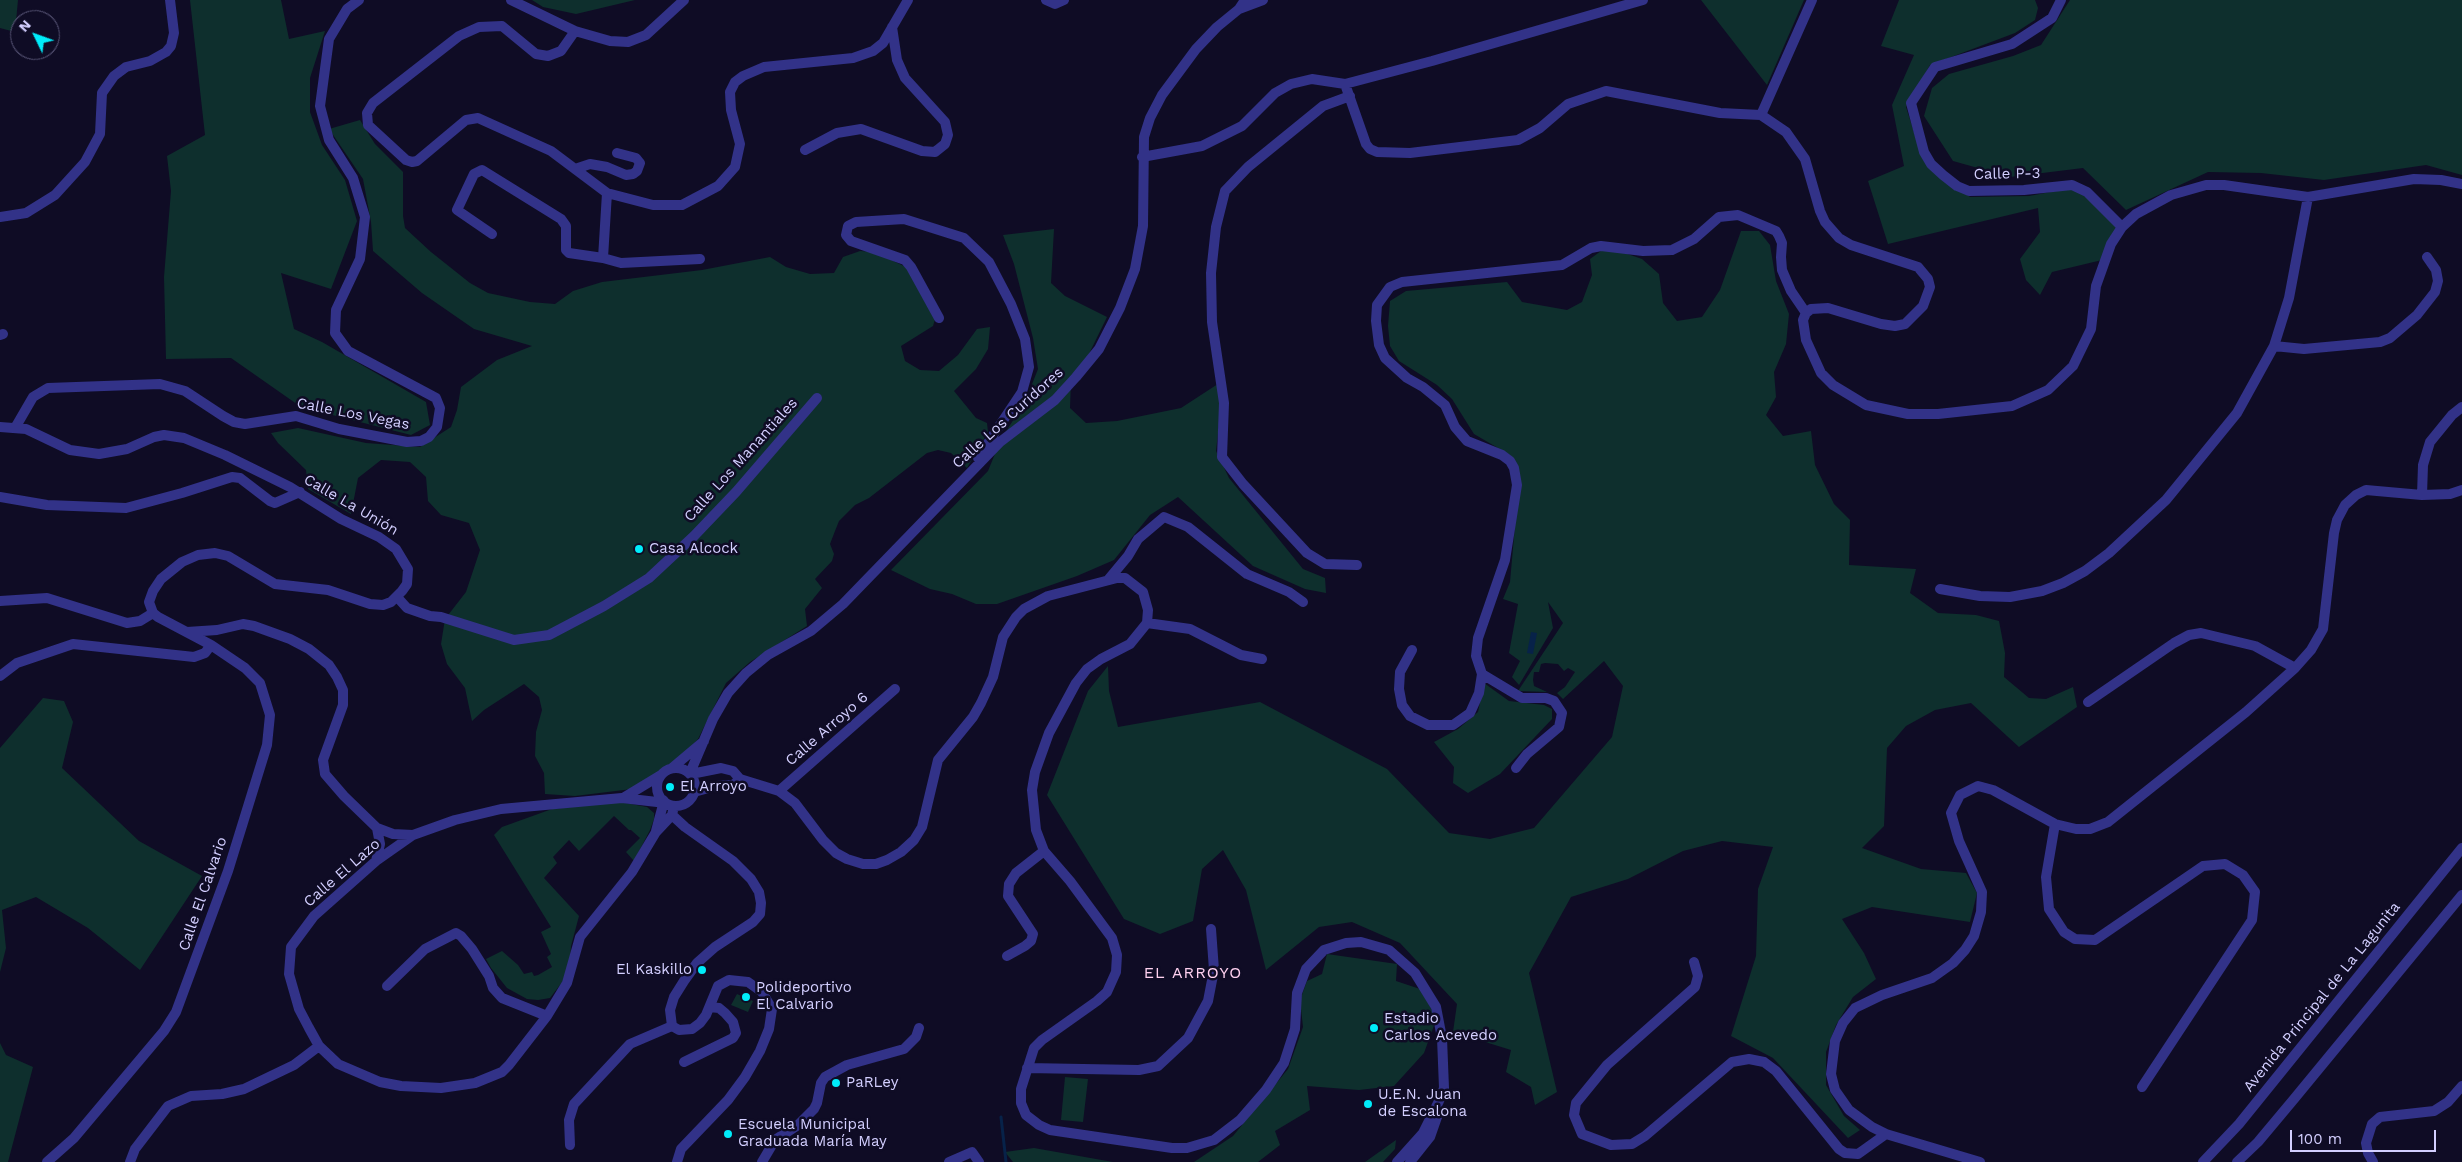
<!DOCTYPE html>
<html>
<head>
<meta charset="utf-8">
<style>
	body { margin:0 }
	#map { position:relative; width:2462px; height:1162px; overflow:hidden; background:#0f0c25; font-family:"Work Sans",sans-serif }
	canvas { display:block }
	.north { position:absolute; left:10px; top:10px; width:50px; height:50px; box-sizing:border-box; background:#0f0c25; border:1px solid #5d5a7c; border-radius:50%; rotate:312deg; font-size:14px; font-weight:700; line-height:20px; text-align:center; color:#d3cfff }
	.north::after { content:''; display:block; margin:auto; width:18px; height:22px; background:#00ecfa; clip-path:polygon(50% 0,100% 100%,50% 72%,0 100%) }
	.scale { position:absolute; left:2290px; top:1130px; width:146px; height:22px; box-sizing:border-box; border:2px solid #d3cfff; border-top:0; padding-left:6px; font-size:15px; line-height:18px; white-space:nowrap; color:#d3cfff; -webkit-text-stroke:4px #0f0c25; paint-order:stroke }
</style>
</head>
<body>
<div id="map">
<canvas width="2462" height="1162"></canvas>
<div class="north">N</div>
<div class="scale">100 m</div>
</div>
<script>
const context = document.querySelector('canvas').getContext('2d');
context.lineJoin = 'round';
function paint(path, color) { context.fillStyle = color; context.fill(path, 'evenodd'); }
const toPath = rows => new Path2D(rows.map(r => 'M' + r).join(''));
function strokePath(path, color, width, dash) { context.strokeStyle = color; context.lineWidth = width; context.lineCap = dash ? 'butt' : 'round'; context.setLineDash(dash || []); context.stroke(path); }
function drawText(font, color, halo, rows, align = 'center') {
  context.font = font + ' "Work Sans",sans-serif'; context.lineWidth = 5; context.setLineDash([]); context.textBaseline = 'middle'; context.strokeStyle = halo; context.fillStyle = color; for (const [text, x, y, turn = 0] of rows) {
    context.save(); context.translate(x, y); context.rotate((+turn || 0) * Math.PI / 180); context.textAlign = isNaN(turn) ? turn : align; if (halo) context.strokeText(text, 0, 0); context.fillText(text, 0, 0); context.restore();
  }
}
const green = toPath([
	[0,0,18,0,15,32,0,28],
	[190,0,281,0,289,39,325,31,310,78,310,112,322,145,345,180,357,221,331,289,281,273,294,329,322,342,426,402,430,425,411,435,301,407,231,358,166,359,164,277,171,191,167,156,205,135],
	[532,0,635,0,576,14,543,7],
	[1701,0,1804,0,1767,85],
	[1899,0,2035,0,2038,8,2035,20,2015,33,1930,65,1906,107,1922,157,1970,197,2029,196,2077,187,2122,230,2102,260,2052,272,2040,295,2026,280,2020,259,2040,232,2038,208,1888,244,1868,181,1904,166,1892,105,1914,55,1881,46],
	[2070,0,2462,0,2462,175,2426,165,2324,180,2261,173,2208,172,2126,210,2083,168,2010,177,1953,161,1924,116,1932,88,1949,74,2013,56,2041,45],
	[360,120,375,144,403,172,403,216,405,228,431,252,470,283,488,293,530,302,555,304,573,291,602,282,702,270,770,257,786,267,810,274,834,273,843,257,860,251,874,252,906,267,937,313,933,326,901,346,905,361,920,370,939,371,958,355,977,329,990,327,988,349,976,369,954,391,976,418,987,423,988,432,967,468,951,453,938,450,927,453,869,498,855,505,839,521,835,531,830,544,834,554,832,561,815,579,822,588,805,609,807,626,750,662,726,683,698,739,679,760,632,789,575,796,545,794,544,773,535,756,536,732,542,710,539,697,524,684,484,710,472,721,465,688,447,664,441,644,445,619,466,592,480,550,469,523,441,515,428,501,426,477,410,462,381,460,358,478,351,514,308,489,306,470,278,443,271,433,298,428,366,443,420,447,451,427,457,410,461,387,497,360,532,346,474,329,422,293,373,251,371,222,363,179,329,129],
	[1054,229,1051,283,1065,296,1107,317,1087,358,1071,380,1070,408,1086,423,1117,421,1181,408,1224,380,1216,451,1229,478,1303,569,1325,578,1326,593,1305,589,1253,566,1178,497,1150,515,1114,560,1077,576,997,604,976,604,952,594,930,589,891,570,988,471,1001,439,1025,402,1038,369,1033,338,1014,264,1003,235],
	[1741,231,1759,231,1770,245,1776,281,1789,314,1786,344,1774,372,1776,397,1766,415,1783,436,1811,431,1815,465,1834,504,1850,520,1849,565,1916,569,1910,593,1938,613,1976,615,1999,621,2005,653,2004,677,2029,698,2046,699,2073,687,2077,707,2019,747,1971,703,1935,710,1906,726,1887,748,1884,826,1862,848,1921,869,1966,873,1977,893,1970,922,1872,907,1842,919,1864,953,1876,979,1853,997,1836,1025,1826,1052,1826,1085,1844,1116,1860,1130,1848,1138,1773,1058,1731,1036,1756,956,1758,889,1773,847,1722,841,1683,851,1628,879,1571,897,1529,973,1557,1092,1535,1105,1531,1087,1506,1072,1511,1050,1453,1032,1457,1004,1400,943,1352,922,1319,927,1266,970,1246,890,1223,850,1202,869,1193,921,1160,934,1124,919,1047,795,1088,691,1108,666,1109,691,1118,727,1260,702,1387,769,1449,833,1490,839,1534,828,1612,737,1623,686,1604,661,1563,699,1557,693,1565,687,1575,672,1568,668,1564,671,1558,664,1545,663,1541,664,1539,672,1534,672,1533,680,1534,686,1547,692,1518,691,1563,623,1548,602,1553,628,1519,685,1512,677,1520,661,1509,653,1518,604,1503,599,1510,582,1519,480,1510,455,1474,434,1452,399,1437,385,1399,361,1390,346,1388,326,1390,301,1406,291,1507,282,1522,302,1567,310,1582,302,1592,275,1590,259,1601,251,1616,250,1642,259,1659,274,1663,303,1677,321,1702,317,1720,290],
	[1484,683,1509,701,1544,705,1552,709,1552,719,1500,774,1468,793,1453,783,1454,767,1434,742,1458,729,1478,712],
	[43,698,64,701,73,722,62,768,139,841,202,876,140,970,88,928,36,897,2,910,6,948,0,972,0,748],
	[620,802,647,807,654,813,654,819,650,830,634,861,626,852,640,838,631,830,629,830,614,816,579,851,569,840,553,857,557,863,544,878,579,916,571,946,569,973,550,998,538,1000,527,999,507,988,491,968,486,959,502,951,518,965,524,974,532,972,534,976,538,975,552,967,547,957,551,954,541,932,551,927,494,835,502,827,552,809],
	[1327,954,1397,964,1396,981,1423,990,1436,1020,1424,1053,1394,1086,1359,1090,1307,1086,1310,1110,1275,1131,1280,1145,1258,1162,1194,1162,1233,1136,1288,1069,1303,1027,1300,1000,1307,981,1322,974],
	[737,994,753,1001,748,1012,731,1005],
	[0,1043,6,1055,33,1067,8,1162,0,1162],
	[1065,1077,1088,1079,1083,1122,1061,1120],
	[1396,1140,1395,1149,1383,1162,1365,1162],
	[1034,1148,1113,1162,1013,1162,1005,1152]
]);
const water = toPath([
	[1531,632,1537,633,1533,654,1527,653]
]);
const stream = toPath([
	[1001,1117,1006,1162]
]);
const street = toPath([
	[511,0,575,31,610,41,628,42,646,35,684,0],
	[1046,0,1055,4,1064,0],
	[2061,0,2052,18,2012,44,1935,67,1911,103,1924,152,1931,164,1943,175,1957,186,1969,191,2024,190,2072,185,2087,192,2122,227],
	[1239,9,1263,0],
	[575,31,561,51,548,56,536,54,502,26,479,27,459,36,373,103,367,113,368,125,406,160,412,162,417,161,466,120,478,118,551,151,607,193,653,205,682,205,718,186,735,167,740,144,731,110,730,92,735,82,743,76,764,67,853,58,873,51,883,43,908,0],
	[1345,84,1366,144,1370,149,1377,152,1410,153,1518,140,1540,128,1568,104,1606,91,1720,113,1761,115,1786,132,1805,159,1820,211,1825,222,1839,238,1851,245,1918,267,1928,279,1930,287,1923,306,1905,324,1895,326,1881,324,1828,308,1811,309,1806,313],
	[1350,96,1323,106,1248,167,1225,191,1216,227,1211,273,1212,322,1224,403,1222,457,1243,484,1307,553,1325,564,1357,565],
	[1761,115,1812,0],
	[805,150,837,133,861,129,922,151,935,152,945,144,948,135,945,122,905,78,897,60,892,27],
	[1142,157,1202,146,1242,126,1275,93,1291,84,1312,79,1345,84,1432,61,1643,0],
	[575,169,590,164,607,167,626,175,633,174,637,171,640,163,636,158,617,153],
	[607,193,603,258,621,263,700,259],
	[0,217,26,213,55,195,85,162,100,134,102,93,114,76,126,67,150,61,166,52,171,46,174,33,170,0],
	[492,234,457,210,474,174,482,170,561,219,566,226,566,250,569,253,603,258],
	[1806,313,1803,320,1806,340,1821,373,1833,385,1866,405,1908,414,1938,414,2012,406,2048,390,2073,366,2091,329,2096,286,2111,244,2122,227,2136,214,2171,195,2206,185,2224,185,2308,197,2414,179,2441,180,2462,184],
	[939,318,911,267,905,260,851,241,846,235,848,226,856,222,904,219,964,238,989,262,1011,304,1025,339,1029,367,1022,392,978,458],
	[0,335,3,334],
	[2274,346,2304,349,2380,342,2390,338,2417,315,2435,292,2438,281,2436,270,2427,257],
	[0,427,26,429,70,450,99,454,127,449,154,437,164,435,184,438,225,455,290,487,341,519,379,537,396,549,408,569,407,584,402,591,391,602,383,605,370,604,328,590,275,584,228,556,215,553,198,555,182,562,161,579,153,591,149,602,153,613,158,617,211,645,245,668,260,683,270,715,267,745,228,871,176,1012,164,1031,74,1138,47,1162],
	[15,428,33,397,48,388,160,384,185,391,223,416,234,422,245,424,296,416,339,429,407,442,421,441,429,437,437,427,440,408,436,398,348,351,335,333,336,310,360,259,365,217,353,178,329,140,320,106,329,39,347,9,359,0],
	[2422,495,2423,465,2430,442,2452,415,2462,407],
	[0,497,47,505,126,508,182,493,232,477,240,478,270,501,275,503,300,492],
	[1108,580,1128,556,1138,539,1164,517,1188,527,1247,574,1289,592,1303,602],
	[1940,589,1980,596,2010,597,2042,591,2063,583,2085,571,2109,553,2166,500,2237,413,2274,346,2289,298,2308,197],
	[397,597,407,608,430,616,441,617,514,640,549,635,604,606,649,578,694,536,736,492,817,398],
	[0,601,47,598,127,623,140,621,153,613],
	[1147,623,1190,629,1241,655,1262,659],
	[187,632,217,630,243,624,254,626,290,639,309,649,329,665,337,677,343,690,343,705,323,760,325,774,344,796,377,828,393,834,413,835,455,820,501,809,622,798,657,802,663,800],
	[1412,650,1400,672,1399,689,1402,705,1410,716,1428,725,1453,725,1470,713,1479,693,1482,674,1476,656,1478,638,1505,560,1517,485,1514,468,1510,461,1502,455,1467,441,1455,427,1445,405,1423,387,1407,378,1385,358,1379,345,1376,321,1377,305,1390,287,1402,282,1562,265,1591,248,1601,246,1643,251,1672,250,1694,239,1719,217,1738,215,1776,231,1779,236,1782,243,1781,257,1782,270,1791,291,1806,313],
	[1482,674,1522,698,1546,698,1554,701,1562,713,1559,727,1527,754,1516,768],
	[0,676,17,663,73,644,194,657,205,653,211,645],
	[2088,702,2174,643,2189,635,2201,633,2255,646,2295,668],
	[672,768,704,741],
	'657 787a19 19 0 1 1 38 0a19 19 0 1 1-38 0Z',
	[690,773,713,719,728,693,746,673,768,655,811,631,843,604,1000,442,1055,400,1076,377,1099,349,1120,308,1135,269,1143,226,1144,137,1150,118,1162,95,1196,49,1217,27,1239,9,1245,0],
	[691,774,721,768,733,771,740,779,779,791,795,803,823,840,836,853,847,859,863,864,876,864,887,860,901,852,914,840,922,827,938,760,973,717,981,703,993,677,1003,637,1016,617,1024,609,1048,596,1117,578,1125,578,1143,592,1148,610,1147,623,1130,644,1101,659,1087,669,1076,683,1049,733,1035,772,1032,790,1036,830,1044,851,1070,881,1112,938,1117,955,1116,972,1107,992,1097,1001,1042,1040,1034,1048,1021,1089,1021,1103,1026,1115,1039,1125,1050,1130,1172,1148,1187,1148,1214,1140,1240,1120,1266,1090,1284,1063,1295,1029,1297,993,1306,969,1324,950,1346,943,1361,942,1389,950,1415,973,1436,1007,1442,1038,1444,1088,1439,1101,1423,1133,1397,1162],
	[779,791,895,689],
	[694,792,716,786,733,785,740,779],
	[623,798,661,775],
	[672,815,685,827,733,861,751,879,759,892,761,903,760,914,753,922,715,947,697,963,684,981,674,997,670,1010,672,1026,679,1030,692,1029,700,1023,706,1015,718,986,729,980,748,982,762,992,772,1009,769,1029,760,1051,745,1077,728,1100,681,1149,677,1162],
	[2055,824,2046,877,2049,909,2064,932,2075,939,2095,940,2203,866,2225,864,2243,875,2255,892,2252,920,2142,1087],
	[656,831,664,801],
	[413,835,376,861,314,916,291,947,289,974,299,1009,309,1028,319,1046,338,1064,380,1082,401,1086,441,1088,475,1083,502,1072,509,1065,547,1016,567,983,580,937,632,872,656,832,672,815,674,806],
	[376,861,380,844,377,828],
	[1007,956,1025,946,1031,941,1033,934,1008,896,1009,884,1016,873,1044,851],
	[1694,962,1698,976,1695,987,1607,1065,1576,1103,1574,1115,1582,1134,1611,1145,1632,1144,1645,1136,1732,1062,1749,1059,1764,1062,1776,1071,1839,1149,1845,1153,1858,1154,1886,1134],
	[387,986,425,949,456,933,461,936,472,949,489,976,493,988,502,998,547,1016],
	[684,1062,733,1038,736,1033,733,1022,725,1013,719,1008,710,1007],
	[1027,1068,1139,1070,1158,1066,1188,1038,1208,1001,1214,970,1211,929],
	[570,1145,569,1120,574,1104,630,1044,672,1026],
	[130,1162,135,1149,168,1106,191,1096,222,1094,244,1089,294,1065,319,1046],
	[762,1162,775,1140,798,1125,814,1109,817,1103,821,1083,825,1077,847,1065,904,1049,916,1037,919,1028],
	[949,1162,972,1152,979,1162],
	[1410,1162,1430,1137,1437,1117],
	[1980,1162,1886,1134,1872,1127,1849,1110,1835,1090,1831,1074,1835,1041,1843,1023,1855,1008,1882,995,1932,978,1953,963,1965,950,1974,936,1981,912,1982,892,1959,841,1951,813,1960,795,1978,786,1993,790,2055,824,2076,829,2090,829,2108,822,2246,712,2295,668,2311,650,2323,629,2334,533,2337,520,2345,505,2356,495,2366,490,2422,495,2450,494,2462,490],
	[2203,1162,2239,1124,2462,848],
	[2237,1162,2258,1142,2294,1099,2462,895],
	[2373,1162,2368,1153,2366,1143,2372,1124,2380,1117,2434,1111,2448,1102,2462,1086]
]);
const markers = [
	[639,549,5,"#00ecfa"],
	[670,787,5,"#00ecfa"],
	[702,970,5,"#00ecfa"],
	[746,997,5,"#00ecfa"],
	[1374,1028,5,"#00ecfa"],
	[836,1083,5,"#00ecfa"],
	[1368,1104,5,"#00ecfa"],
	[728,1134,5,"#00ecfa"]
];
const streetNames = [
	["Calle P-3",2007,174,-1],
	["Calle Los Vegas",353,414,11],
	["Calle Los Curidores",1008,418,-42],
	["Calle Los Manantiales",741,460,-48],
	["Calle La Unión",351,505,30],
	["Calle Arroyo 6",827,729,-41],
	["Calle El Lazo",342,873,-41],
	["Calle El Calvario",203,894,-71],
	["Avenida Principal de La Lagunita",2322,997,-51]
];
const poiNames = [
	["Casa Alcock",649,549],
	["El Arroyo",680,787],
	["El Kaskillo",692,970,"right"],
	["Polideportivo",756,988],
	["El Calvario",756,1005],
	["Estadio",1384,1019],
	["Carlos Acevedo",1384,1036],
	["PaRLey",846,1083],
	["U.E.N. Juan",1378,1095],
	["de Escalona",1378,1112],
	["Escuela Municipal",738,1125],
	["Graduada María May",738,1142]
];
const neighbourhoodNames = [
	["EL ARROYO",1193,973]
];
paint(green, '#0e2f2d');
paint(water, '#072249');
strokePath(stream, '#072249', 3);
strokePath(street, '#323288', 10);
for (const [x, y, r, color] of markers) { const dot = new Path2D(); dot.arc(x, y, r, 0, 2 * Math.PI); context.fillStyle = color; context.fill(dot); strokePath(dot, '#0f0c25', 2); }
drawText('15px', '#d3cfff', '#0f0c25', streetNames);
drawText('15px', '#d3cfff', '#0f0c25', poiNames, 'left');
context.letterSpacing = '1px';
drawText('16px', '#ffd1f0', '#0f0c25', neighbourhoodNames);
context.letterSpacing = '0px';
</script>
</body>
</html>
